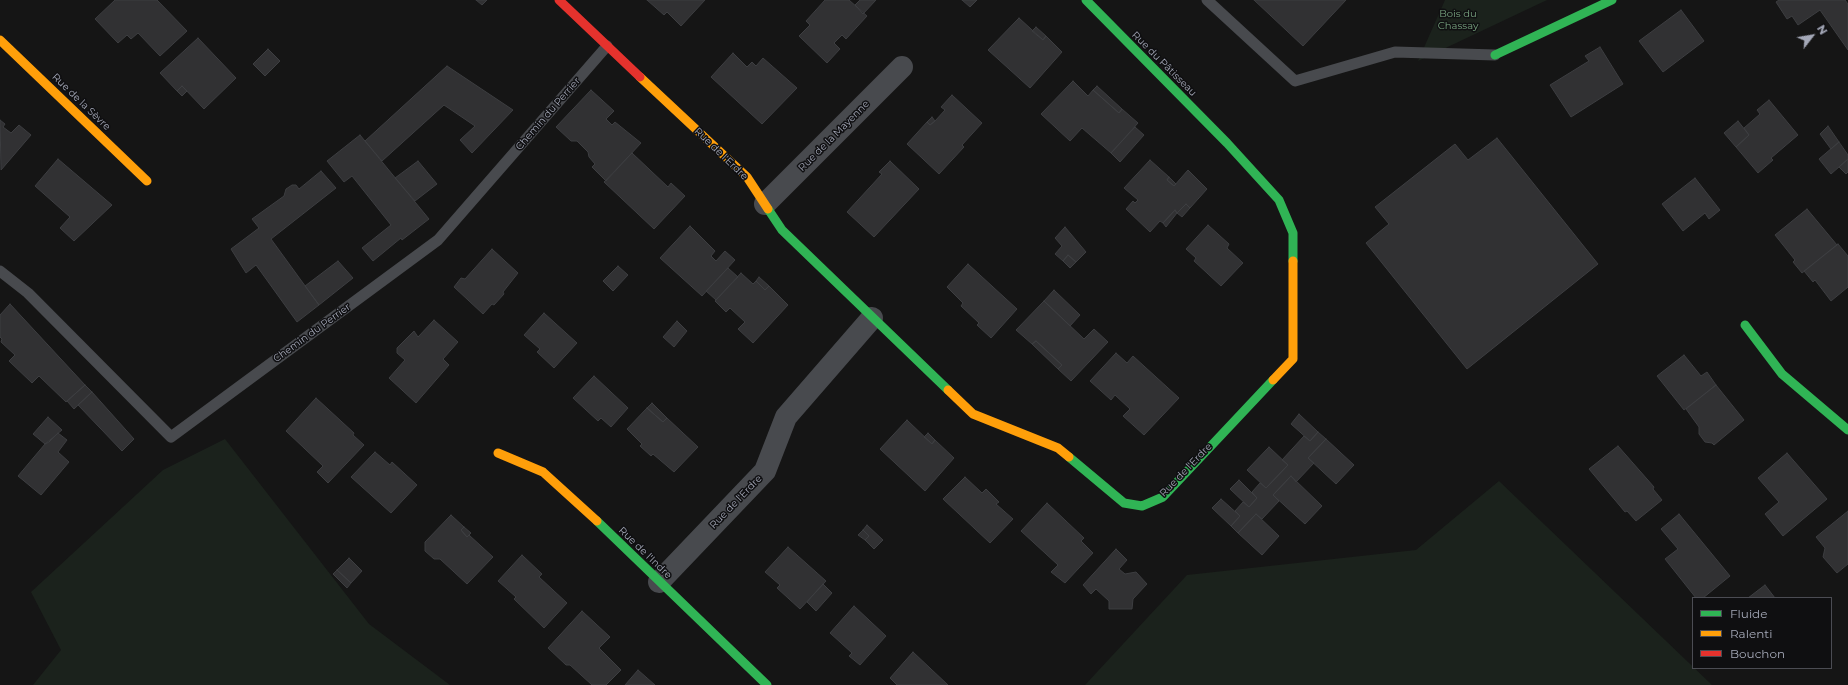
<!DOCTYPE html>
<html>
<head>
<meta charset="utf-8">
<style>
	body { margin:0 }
	#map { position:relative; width:1848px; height:685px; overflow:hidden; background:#151515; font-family:Montserrat,sans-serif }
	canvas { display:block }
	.legend { position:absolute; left:1692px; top:597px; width:140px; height:72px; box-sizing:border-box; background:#0f0f11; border:1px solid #4b4c53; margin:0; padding:5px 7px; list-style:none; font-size:12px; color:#a4a8b7 }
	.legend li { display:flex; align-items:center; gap:8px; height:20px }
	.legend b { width:20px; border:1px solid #4b4c53 }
	.north { position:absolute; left:1792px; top:16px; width:40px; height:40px; -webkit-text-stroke:3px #0f0f11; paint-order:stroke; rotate:59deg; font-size:11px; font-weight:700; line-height:16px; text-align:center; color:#a4a8b7 }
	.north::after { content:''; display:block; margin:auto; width:14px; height:18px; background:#a4a8b7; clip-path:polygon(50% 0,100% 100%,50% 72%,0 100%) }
</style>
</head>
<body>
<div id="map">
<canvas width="1848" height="685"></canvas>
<ul class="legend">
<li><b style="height:5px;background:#30b455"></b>Fluide</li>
<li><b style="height:5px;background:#ff9f0a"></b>Ralenti</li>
<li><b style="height:5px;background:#e5322d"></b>Bouchon</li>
</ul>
<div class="north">N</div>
</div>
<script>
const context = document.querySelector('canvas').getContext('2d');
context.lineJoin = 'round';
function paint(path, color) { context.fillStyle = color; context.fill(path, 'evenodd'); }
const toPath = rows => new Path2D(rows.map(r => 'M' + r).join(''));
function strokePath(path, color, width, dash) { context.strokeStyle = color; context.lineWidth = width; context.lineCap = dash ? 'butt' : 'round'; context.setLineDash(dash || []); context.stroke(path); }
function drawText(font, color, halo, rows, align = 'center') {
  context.font = font + ' Montserrat,sans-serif'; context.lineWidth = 3; context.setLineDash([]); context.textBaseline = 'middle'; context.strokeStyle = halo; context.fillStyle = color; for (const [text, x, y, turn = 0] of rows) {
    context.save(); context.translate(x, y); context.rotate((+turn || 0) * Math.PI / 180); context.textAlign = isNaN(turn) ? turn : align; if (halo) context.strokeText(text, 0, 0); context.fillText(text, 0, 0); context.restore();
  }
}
const green = toPath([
	[1445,0,1547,0,1418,61],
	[225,439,369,624,450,685,33,685,61,650,31,592,163,470],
	[1499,481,1712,685,1085,685,1187,575,1416,550]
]);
const building = toPath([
	[115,0,157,0,187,31,160,56,138,33,131,39,127,35,118,43,95,19,115,0],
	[476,0,487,0,482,5,476,0],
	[647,0,705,0,681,26,667,12,664,15,647,0],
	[825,0,849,0,867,16,846,39,842,35,834,43,840,49,827,63,799,36,810,25,806,21,825,0],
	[860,0,876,0,863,14,855,5,860,0],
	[962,0,977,0,970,7,962,0],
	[1254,0,1346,0,1303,46,1254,0],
	[1779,0,1845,0,1848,4,1848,50,1820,10,1798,25,1792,16,1787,19,1776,2,1779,0],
	[1681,10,1704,41,1663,72,1639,41,1681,10],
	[1019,18,1043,40,1046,36,1062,52,1030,88,988,50,1019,18],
	[1036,27,1046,36,1043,40,1032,31,1036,27],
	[198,38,236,78,204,109,182,86,177,91,160,73,198,38],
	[1600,47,1623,84,1571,117,1550,85,1589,61,1585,56,1600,47],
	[268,49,280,61,265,76,253,64,268,49],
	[733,53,747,67,752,62,756,66,763,58,797,88,762,124,711,77,733,53],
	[447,66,513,110,472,153,460,140,475,126,444,105,382,161,365,141,447,66],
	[1073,81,1088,96,1093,90,1119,113,1122,109,1138,123,1111,153,1082,128,1070,141,1041,114,1073,81],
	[182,86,187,91,182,96,177,91,182,86],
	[1097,86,1122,109,1119,113,1093,90,1097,86],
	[591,90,614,111,606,119,612,125,615,122,641,143,606,181,592,167,595,164,589,157,588,152,577,141,571,141,556,127,591,90],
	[952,95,982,123,962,145,964,147,939,174,907,144,927,122,930,125,935,121,945,110,941,107,952,95],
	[1769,100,1798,135,1771,158,1773,160,1758,173,1736,147,1749,135,1744,128,1760,114,1757,110,1769,100],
	[932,117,935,121,930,125,927,122,932,117],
	[0,120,5,124,3,127,11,133,19,125,31,135,1,170,0,120],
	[1738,121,1749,135,1736,147,1724,133,1738,121],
	[1828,126,1839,142,1831,149,1820,134,1828,126],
	[1135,127,1144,135,1120,162,1111,153,1135,127],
	[360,135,429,219,402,240,401,238,373,261,362,248,391,225,352,176,344,182,327,161,360,135],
	[1497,138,1598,264,1467,369,1366,243,1389,224,1375,207,1455,144,1468,160,1497,138],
	[1839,142,1848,155,1848,159,1831,174,1819,159,1839,142],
	[632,153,668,187,671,183,685,196,654,229,604,182,632,153],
	[58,159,112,205,74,241,60,228,70,217,35,186,58,159],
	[1848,159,1848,172,1846,174,1839,167,1848,159],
	[1150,160,1169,177,1167,180,1174,186,1188,170,1207,189,1190,208,1186,204,1177,213,1175,210,1163,223,1160,221,1150,232,1126,209,1133,201,1135,203,1138,200,1124,188,1150,160],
	[418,161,437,184,415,201,395,178,418,161],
	[890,161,919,189,874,237,847,212,882,174,879,172,890,161],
	[321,171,336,188,271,239,319,305,297,322,256,265,246,273,231,249,259,228,252,219,284,196,286,189,292,185,296,185,299,189,321,171],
	[1169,177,1176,184,1174,186,1167,180,1169,177],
	[1695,178,1720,210,1709,219,1705,213,1683,231,1662,204,1695,178],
	[1186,204,1190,208,1182,217,1177,213,1186,204],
	[1807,209,1837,245,1802,273,1793,262,1795,260,1775,235,1807,209],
	[1175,210,1177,213,1166,227,1163,223,1175,210],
	[1208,225,1229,244,1227,248,1243,263,1221,286,1194,261,1196,258,1186,249,1208,225],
	[690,226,715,251,711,256,716,261,725,251,735,260,702,296,660,258,690,226],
	[1065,227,1086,252,1076,262,1068,255,1063,261,1055,254,1062,246,1055,238,1065,227],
	[1838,244,1848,256,1848,287,1831,301,1815,280,1813,282,1804,271,1838,244],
	[492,249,518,273,503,292,504,294,494,305,492,304,483,314,454,287,461,278,465,279,492,249],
	[1068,255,1076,262,1070,268,1063,261,1068,255],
	[338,261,353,278,319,305,305,286,338,261],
	[968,264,1017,309,991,338,977,325,979,323,961,306,963,303,947,287,968,264],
	[618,266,628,275,613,291,603,281,618,266],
	[728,268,738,277,716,300,706,291,728,268],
	[741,273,753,284,756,281,765,290,769,286,788,305,753,343,738,329,745,322,730,308,726,312,715,301,741,273],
	[759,277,769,286,765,290,756,281,759,277],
	[1054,290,1080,315,1070,326,1044,301,1054,290],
	[1044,301,1084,339,1094,329,1108,342,1071,381,1058,369,1062,365,1036,341,1032,344,1016,330,1044,301],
	[10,304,85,385,66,402,39,376,32,383,9,361,15,355,1,342,2,339,0,337,0,315,10,304],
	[544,313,577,343,554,368,537,352,540,349,524,335,544,313],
	[434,320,458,342,443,359,449,365,416,403,389,378,405,360,397,353,397,348,414,331,418,337,434,320],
	[677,321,687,331,674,347,663,337,677,321],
	[1036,341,1062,365,1058,369,1032,344,1036,341],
	[1116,353,1127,363,1133,356,1179,398,1144,435,1123,416,1130,409,1115,395,1111,400,1090,381,1116,353],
	[1684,355,1701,376,1707,372,1716,385,1684,410,1657,376,1684,355],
	[594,376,628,408,611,427,601,418,598,421,573,398,594,376],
	[85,385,92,392,74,409,67,401,85,385],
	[1716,385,1744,420,1714,445,1712,443,1705,442,1699,434,1699,427,1686,409,1716,385],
	[92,392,134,439,122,451,78,405,92,392],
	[316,398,354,433,353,435,364,445,328,483,317,472,323,466,286,431,316,398],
	[652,403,667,418,663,422,647,408,652,403],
	[647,408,663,422,667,418,698,447,674,472,653,454,651,456,640,446,642,444,627,429,647,408],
	[1299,414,1318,432,1310,441,1291,424,1299,414],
	[48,417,62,430,45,444,33,434,48,417],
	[907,420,932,444,935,440,954,458,925,491,880,449,907,420],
	[1318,432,1326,439,1308,458,1314,463,1296,482,1291,476,1273,495,1279,501,1262,519,1256,514,1238,533,1231,526,1240,516,1235,511,1243,502,1249,507,1257,498,1252,492,1260,483,1266,488,1288,465,1282,460,1304,436,1310,441,1318,432],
	[58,433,67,440,58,452,69,462,41,495,18,476,45,444,49,442,58,433],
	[928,433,935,440,932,444,924,437,928,433],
	[1326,439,1354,465,1336,484,1308,458,1326,439],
	[1618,446,1654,487,1653,489,1662,500,1636,521,1627,511,1625,512,1589,469,1618,446],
	[1269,447,1288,465,1266,488,1247,470,1269,447],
	[375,452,390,465,392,462,417,485,391,513,351,477,375,452],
	[1787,453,1827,499,1783,536,1765,514,1779,502,1758,478,1787,453],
	[1291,476,1322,506,1305,524,1273,495,1291,476],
	[965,477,982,493,986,489,999,502,996,504,1013,519,990,543,943,499,965,477],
	[1239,480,1257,498,1249,507,1230,489,1239,480],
	[1221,499,1240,516,1231,526,1212,508,1221,499],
	[1047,503,1084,538,1081,541,1093,553,1065,583,1051,572,1058,565,1021,531,1047,503],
	[1848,511,1848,564,1837,573,1823,557,1825,548,1816,537,1848,511],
	[1256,514,1279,536,1262,555,1238,533,1256,514],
	[1679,514,1730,576,1703,598,1696,598,1665,559,1678,549,1661,529,1679,514],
	[451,515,464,527,461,530,467,537,469,535,493,557,467,584,440,559,434,559,425,551,425,542,451,515],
	[867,525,883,540,874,549,865,540,869,536,863,530,867,525],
	[464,527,471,533,467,537,461,530,464,527],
	[863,530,869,536,865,540,858,535,863,530],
	[788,547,826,581,800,609,777,588,780,585,765,572,788,547],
	[1116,549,1127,560,1119,569,1125,574,1136,572,1147,584,1133,599,1132,609,1109,609,1109,601,1096,589,1091,594,1083,585,1116,549],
	[522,555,542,574,539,577,567,603,544,628,514,599,516,597,498,581,522,555],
	[349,558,362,571,351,583,337,570,349,558],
	[337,570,351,583,347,588,333,574,337,570],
	[823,584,832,593,816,611,807,602,823,584],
	[1765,585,1775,598,1748,598,1765,585],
	[854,606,886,636,860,665,849,656,852,653,830,633,854,606],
	[582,611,610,637,599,648,621,670,606,685,592,685,570,665,566,665,548,648,582,611],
	[913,652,948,685,897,685,890,678,913,652],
	[638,670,655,685,625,685,638,670]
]);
const lane = toPath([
	[1207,0,1295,81,1395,52,1495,55],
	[0,271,28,293,171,437,438,240,607,46]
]);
const street = toPath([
	[765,204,902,67],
	[659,582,765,471,786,417,872,318]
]);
const fast = toPath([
	[1086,0,1227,143,1279,200,1293,233,1293,261],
	[1495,55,1612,0],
	[768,209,782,230,948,390],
	[1745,325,1782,374,1848,430],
	[1069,457,1124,503,1142,506,1163,497,1273,380],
	[597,521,767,685]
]);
const slow = toPath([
	[0,40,147,181],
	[640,77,747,177,768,209],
	[1273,380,1293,359,1293,261],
	[948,390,973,414,1058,448,1069,457],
	[498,453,543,472,597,521]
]);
const jam = toPath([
	[559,0,640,77]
]);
const parkNames = [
	["Bois du",1458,14],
	["Chassay",1458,26]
];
const streetNames = [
	["Rue du Pâtisseau",1164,64,45],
	["Rue de la Sèvre",81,102,44],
	["Chemin du Perrier",548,114,-49],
	["Rue de la Mayenne",834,136,-45],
	["Rue de l'Erdre",721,154,44],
	["Chemin du Perrier",312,333,-36],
	["Rue de l'Erdre",1186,470,-46],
	["Rue de l'Erdre",736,502,-46],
	["Rue de l'Indre",645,553,44]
];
paint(green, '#1b221c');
paint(building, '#313133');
strokePath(building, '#3d3e41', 1);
strokePath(lane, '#484a4e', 11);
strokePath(street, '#484a4e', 22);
strokePath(fast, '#30b455', 9);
strokePath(slow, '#ff9f0a', 9);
strokePath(jam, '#e5322d', 9);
drawText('10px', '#79a480', '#0f0f11', parkNames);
drawText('10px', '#a4a8b7', '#0f0f11', streetNames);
</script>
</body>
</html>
